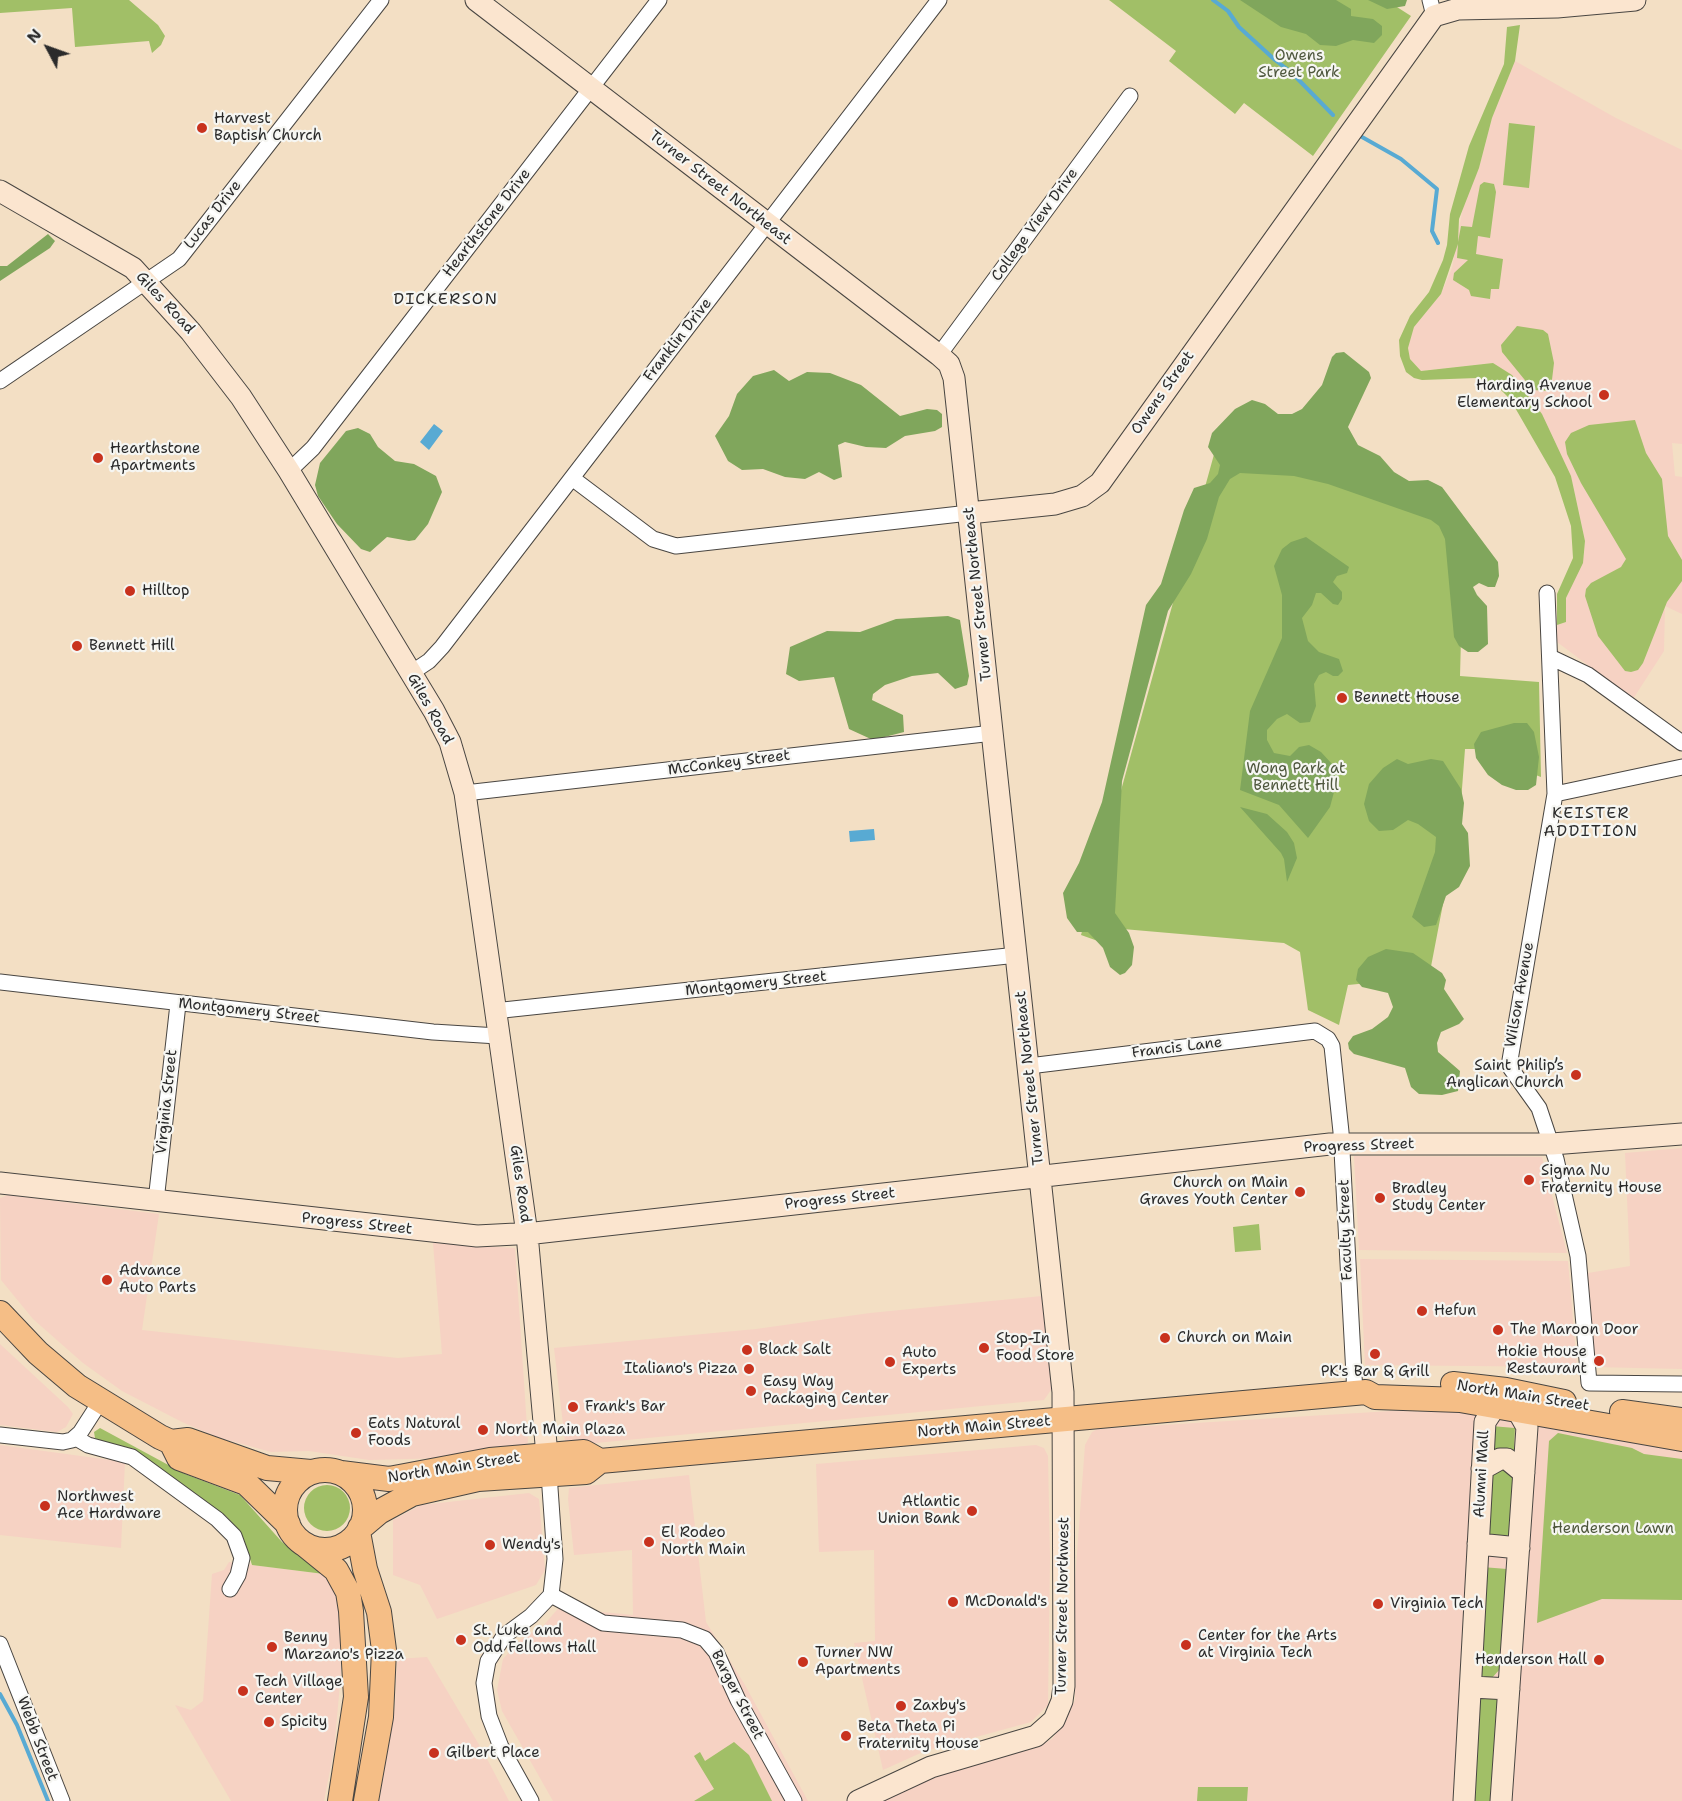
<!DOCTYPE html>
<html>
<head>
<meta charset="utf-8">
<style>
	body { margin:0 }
	#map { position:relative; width:1682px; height:1801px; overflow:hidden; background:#f3dfc4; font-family:"Shantell Sans",sans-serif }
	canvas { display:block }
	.north { position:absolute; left:18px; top:18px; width:60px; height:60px; -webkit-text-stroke:4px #f6f6f2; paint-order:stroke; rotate:311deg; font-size:16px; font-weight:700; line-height:24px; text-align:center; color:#2b2b2b }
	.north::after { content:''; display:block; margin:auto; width:21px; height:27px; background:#2b2b2b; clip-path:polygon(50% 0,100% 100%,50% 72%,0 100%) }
</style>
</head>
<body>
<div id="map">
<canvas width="1682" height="1801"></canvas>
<div class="north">N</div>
</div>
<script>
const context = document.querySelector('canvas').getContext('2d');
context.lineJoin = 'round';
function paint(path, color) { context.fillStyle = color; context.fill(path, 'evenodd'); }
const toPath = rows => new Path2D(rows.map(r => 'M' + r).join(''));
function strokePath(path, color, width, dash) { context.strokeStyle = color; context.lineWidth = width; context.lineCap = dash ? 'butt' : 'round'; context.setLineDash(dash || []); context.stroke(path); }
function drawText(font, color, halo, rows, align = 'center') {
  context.font = font + ' "Shantell Sans",sans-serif'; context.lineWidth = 4.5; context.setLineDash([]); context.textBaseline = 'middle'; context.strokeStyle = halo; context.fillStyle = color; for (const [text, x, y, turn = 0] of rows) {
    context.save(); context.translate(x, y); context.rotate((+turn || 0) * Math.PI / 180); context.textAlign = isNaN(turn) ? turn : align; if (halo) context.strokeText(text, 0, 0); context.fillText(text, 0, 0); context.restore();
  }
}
const built = toPath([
	[1515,61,1616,118,1682,150,1682,444,1672,443,1675,476,1682,477,1682,614,1665,606,1664,651,1633,699,1557,642,1557,625,1566,622,1566,598,1584,555,1585,541,1571,476,1493,363,1421,371,1410,359,1408,348,1414,327,1441,294,1452,268,1464,201,1479,168,1492,118],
	[1682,1148,1682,1369,1591,1367,1588,1273,1630,1266,1625,1153],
	[1354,1156,1542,1157,1567,1253,1359,1250],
	[8,1195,159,1214,142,1330,398,1358,442,1354,433,1243,515,1248,528,1442,524,1449,448,1458,369,1460,309,1451,271,1452,217,1437,182,1422,122,1391,83,1363,33,1319,1,1280,0,1198],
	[1360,1259,1568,1261,1577,1367,1365,1365],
	[1042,1296,1053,1387,1044,1400,575,1445,565,1441,554,1348,756,1329,870,1313],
	[0,1344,68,1407,73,1414,66,1427,57,1432,0,1425],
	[1391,1411,1492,1412,1682,1447,1682,1801,878,1801,935,1776,1038,1747,1052,1739,1065,1721,1075,1700,1074,1594,1085,1445,1092,1432,1098,1429],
	[0,1445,125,1462,121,1548,0,1535],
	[1036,1445,1044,1448,1048,1456,1050,1558,1048,1705,1031,1722,925,1751,883,1770,854,1643,875,1641,874,1550,819,1552,816,1464],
	[689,1475,706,1622,745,1685,808,1801,553,1801,502,1711,497,1690,503,1659,521,1639,543,1626,568,1597,592,1611,633,1615,632,1550,574,1555,568,1499,569,1488],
	[529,1493,539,1499,545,1570,536,1585,437,1619,420,1585,393,1575,393,1520,421,1505],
	[229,1562,324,1574,339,1597,341,1673,334,1750,324,1801,231,1801,175,1705,191,1710,203,1701,212,1574,224,1570],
	[427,1657,484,1753,509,1801,379,1801,395,1706,397,1659]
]);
const green = toPath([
	[0,0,129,0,158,25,165,36,161,45,152,53,149,41,75,47,72,8,0,13],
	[1109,0,1386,0,1411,16,1313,156,1244,103,1235,114,1169,61,1176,51],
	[1520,25,1515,61,1492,118,1479,168,1459,219,1458,242,1461,226,1472,227,1480,185,1484,182,1494,184,1496,192,1490,238,1478,236,1476,254,1503,259,1499,289,1491,289,1490,299,1471,296,1469,290,1453,280,1454,273,1468,260,1457,258,1458,244,1441,294,1414,327,1408,348,1410,359,1421,371,1493,363,1512,375,1542,414,1571,476,1585,541,1583,563,1566,598,1566,622,1557,625,1557,594,1573,558,1571,526,1555,477,1510,399,1496,385,1477,378,1422,380,1414,378,1406,372,1400,356,1399,340,1410,316,1429,292,1443,260,1447,245,1450,214,1469,146,1504,64,1507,27],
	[1509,123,1535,126,1529,188,1503,185],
	[1517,326,1543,330,1548,334,1554,363,1551,388,1548,391,1533,390,1502,352,1501,345],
	[1635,420,1646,453,1662,479,1668,536,1682,560,1682,581,1667,602,1643,663,1638,670,1631,672,1625,671,1598,636,1585,596,1586,589,1591,583,1621,567,1626,559,1581,483,1567,454,1565,442,1571,433,1589,425],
	[1218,440,1464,522,1460,676,1539,682,1541,777,1498,761,1477,749,1465,749,1460,815,1429,977,1348,985,1339,1025,1308,1010,1300,952,1284,943,1123,929,1126,951,1081,935],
	[1259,1224,1261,1250,1235,1252,1233,1227],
	[1491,1426,1515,1428,1514,1453,1493,1455],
	[100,1428,185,1474,240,1495,282,1542,324,1574,252,1565,244,1540,227,1517,134,1449,100,1442,95,1438,94,1432],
	[1558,1433,1632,1448,1644,1454,1682,1459,1682,1600,1602,1599,1537,1623,1549,1441],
	[1495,1464,1513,1474,1510,1532,1507,1536,1490,1536,1487,1534,1487,1474],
	'304 1508a23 23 0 1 1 46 0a23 23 0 1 1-46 0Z',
	[1482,1567,1507,1569,1500,1669,1491,1679,1479,1675],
	[1495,1697,1498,1701,1492,1801,1468,1801,1476,1698],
	[734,1742,749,1755,772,1801,694,1801,714,1789,694,1756,700,1752,705,1761],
	[1198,1787,1248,1787,1247,1801,1197,1801]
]);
const forest = toPath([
	[1240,0,1336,0,1351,9,1351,16,1373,19,1382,26,1382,35,1374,43,1353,40,1336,46,1320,45,1306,34,1281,27],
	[1368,0,1407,0,1405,6,1387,9],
	[48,234,55,241,50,248,0,281,0,266,7,266],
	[1344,352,1369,372,1371,378,1348,427,1358,445,1380,456,1394,472,1409,481,1428,480,1442,487,1498,562,1499,576,1495,587,1488,587,1479,583,1473,587,1477,595,1487,606,1488,644,1478,652,1468,652,1459,646,1454,637,1445,539,1439,526,1431,520,1328,484,1294,476,1240,473,1230,479,1219,497,1207,539,1191,574,1168,611,1122,781,1115,913,1129,933,1134,947,1132,965,1125,973,1120,975,1110,967,1103,948,1088,932,1077,932,1067,918,1063,893,1079,863,1102,802,1146,605,1161,584,1184,510,1194,488,1210,483,1218,474,1220,465,1208,447,1212,433,1235,409,1252,400,1265,404,1278,414,1292,414,1302,409,1322,385,1332,357,1336,353],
	[774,370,789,381,807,372,830,373,861,385,900,416,927,409,937,410,942,414,942,427,935,431,905,436,886,448,866,447,845,442,838,445,842,477,834,480,819,472,805,479,785,477,763,469,742,470,728,461,715,436,729,416,737,394,753,376],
	[358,428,370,434,378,447,395,461,414,464,436,476,442,492,428,524,415,540,409,541,387,537,370,552,361,549,337,524,318,496,315,485,320,463,346,431],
	[1306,537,1349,567,1347,573,1337,576,1333,582,1342,592,1342,599,1338,605,1333,604,1321,593,1316,593,1312,605,1302,618,1308,641,1319,652,1339,659,1343,671,1338,676,1333,676,1326,672,1319,675,1314,684,1316,706,1310,722,1300,723,1287,714,1277,719,1267,730,1267,740,1274,753,1290,756,1299,747,1309,745,1321,752,1332,764,1337,781,1330,807,1308,838,1279,805,1240,790,1250,711,1282,638,1282,595,1274,566,1282,549,1291,542],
	[948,616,960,620,969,676,967,685,955,689,938,673,912,676,885,685,873,694,872,700,903,715,904,732,873,740,849,729,834,677,799,681,786,674,790,647,827,631,860,632,896,619],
	[1514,723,1527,723,1534,732,1539,757,1536,785,1528,790,1516,790,1502,785,1488,775,1476,758,1474,744,1481,732],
	[1397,759,1408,764,1431,759,1443,761,1461,789,1464,803,1462,824,1468,833,1470,866,1459,887,1446,896,1436,925,1424,927,1412,917,1435,852,1436,837,1418,824,1408,820,1393,830,1379,831,1369,821,1364,804,1369,784,1383,768],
	[1240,807,1267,814,1287,832,1294,843,1297,858,1287,882,1284,859,1281,853],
	[1386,949,1413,953,1442,973,1446,980,1444,989,1464,1019,1459,1024,1441,1032,1437,1043,1438,1052,1460,1071,1458,1091,1442,1095,1419,1094,1411,1087,1405,1068,1354,1054,1349,1049,1348,1043,1353,1036,1372,1029,1388,1017,1393,1007,1388,993,1362,987,1356,980,1358,969,1368,957]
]);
const water = toPath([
	[434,424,443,431,429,450,420,442],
	[874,829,875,840,850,842,849,831]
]);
const stream = toPath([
	[1213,0,1228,11,1239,27,1275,60,1291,72,1333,115],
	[1362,137,1401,159,1437,189,1432,231,1438,243],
	[0,1694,17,1725,48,1801]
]);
const street = toPath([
	[1430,0,1434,16],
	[939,355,1130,96],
	[0,381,179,259,381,0],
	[289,471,313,448,659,0],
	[572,478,653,539,676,546,969,513],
	[1547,593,1555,794,1509,1066,1539,1108,1556,1159,1578,1256,1589,1383,1682,1384],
	[1550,657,1588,675,1682,743],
	[411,673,429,661,442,647,939,0],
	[465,793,993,733],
	[1555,794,1682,767],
	[0,982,433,1032,498,1036],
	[494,1011,1017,955],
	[1029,1066,1315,1031,1328,1039,1332,1046,1341,1132,1355,1394],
	[156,1201,178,1004],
	[0,1435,63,1442,72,1440,80,1433,100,1402],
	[76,1438,88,1445,132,1457,217,1519,234,1536,242,1558,238,1575,230,1589],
	[551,1595,603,1623,682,1630,705,1639,716,1652,738,1700,794,1801],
	[0,1644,62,1801],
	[531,1801,501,1747,489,1716,484,1683,488,1661,504,1636,531,1616,551,1595,555,1559,549,1474]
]);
const secondary = toPath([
	[476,0,939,355,949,364,954,378,1063,1392,1064,1686,1062,1701,1054,1720,1036,1736,931,1767,858,1801],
	[0,191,133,268,191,332,241,397,289,471,434,711,450,742,465,793,527,1234,547,1455],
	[969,513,1055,504,1082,496,1100,483,1434,16,1458,9,1557,7,1635,0],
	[0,1183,477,1236,535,1233,1330,1144,1552,1144,1682,1134],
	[1482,1469,1500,1459,1507,1459,1524,1473],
	[1478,1544,1519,1548],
	[1472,1687,1509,1689],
	[1464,1801,1485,1422,1506,1390,1527,1427,1501,1801]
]);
const primary = toPath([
	[0,1313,38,1353,77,1386,160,1437,171,1442,188,1440,267,1468,311,1472],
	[1453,1384,1506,1390,1564,1402],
	[1622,1412,1682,1420],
	[171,1442,179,1458,246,1483,288,1524],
	'285 1510a40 40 0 1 1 80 0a40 40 0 1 1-80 0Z',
	[341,1473,389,1479,490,1460,584,1452,600,1461],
	[360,1528,379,1512,412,1494,478,1479,586,1472,600,1461,1366,1392,1375,1397,1460,1400,1682,1439],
	[358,1532,365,1569,379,1612,384,1650,381,1717,366,1801],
	[304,1544,336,1570,348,1592,351,1611,356,1697,340,1801]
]);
const markers = [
	[202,128,6,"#c8321e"],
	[1604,395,6,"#c8321e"],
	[98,458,6,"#c8321e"],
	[130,591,6,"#c8321e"],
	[77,646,6,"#c8321e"],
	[1342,698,6,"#c8321e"],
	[1576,1075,6,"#c8321e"],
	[1529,1180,6,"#c8321e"],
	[1300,1192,6,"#c8321e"],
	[1380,1198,6,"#c8321e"],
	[107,1280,6,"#c8321e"],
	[1422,1311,6,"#c8321e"],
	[1498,1330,6,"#c8321e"],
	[1165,1338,6,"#c8321e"],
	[984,1348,6,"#c8321e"],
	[747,1350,6,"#c8321e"],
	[1375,1354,6,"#c8321e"],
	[1599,1361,6,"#c8321e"],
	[890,1362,6,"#c8321e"],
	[749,1369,6,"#c8321e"],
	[751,1391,6,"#c8321e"],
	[573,1407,6,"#c8321e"],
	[483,1430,6,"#c8321e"],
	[356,1433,6,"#c8321e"],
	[45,1506,6,"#c8321e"],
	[972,1511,6,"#c8321e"],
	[649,1542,6,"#c8321e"],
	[490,1545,6,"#c8321e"],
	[953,1602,6,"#c8321e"],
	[1378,1604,6,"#c8321e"],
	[461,1640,6,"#c8321e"],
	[1186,1645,6,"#c8321e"],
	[272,1647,6,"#c8321e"],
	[1599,1660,6,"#c8321e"],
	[803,1662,6,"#c8321e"],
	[243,1691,6,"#c8321e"],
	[901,1706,6,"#c8321e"],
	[269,1722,6,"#c8321e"],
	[846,1736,6,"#c8321e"],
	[434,1753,6,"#c8321e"]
];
const parkNames = [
	["Owens",1299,56],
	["Street Park",1299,73],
	["Wong Park at",1296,769],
	["Bennett Hill",1296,786],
	["Henderson Lawn",1613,1529]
];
const poiNames = [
	["Harvest",214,119],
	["Baptish Church",214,136],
	["Harding Avenue",1592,386,"right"],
	["Elementary School",1592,403,"right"],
	["Hearthstone",110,449],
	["Apartments",110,466],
	["Hilltop",142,591],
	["Bennett Hill",89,646],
	["Bennett House",1354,698],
	["Saint Philip’s",1564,1066,"right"],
	["Anglican Church",1564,1083,"right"],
	["Sigma Nu",1541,1171],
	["Fraternity House",1541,1188],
	["Church on Main",1288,1183,"right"],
	["Graves Youth Center",1288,1200,"right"],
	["Bradley",1392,1189],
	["Study Center",1392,1206],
	["Advance",119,1271],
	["Auto Parts",119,1288],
	["Hefun",1434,1311],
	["The Maroon Door",1510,1330],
	["Church on Main",1177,1338],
	["Stop-In",996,1339],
	["Food Store",996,1356],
	["Black Salt",759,1350],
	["Hokie House",1587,1352,"right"],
	["Restaurant",1587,1369,"right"],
	["Auto",902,1353],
	["Experts",902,1370],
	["Italiano's Pizza",737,1369,"right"],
	["PK's Bar & Grill",1375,1372,"center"],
	["Easy Way",763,1382],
	["Packaging Center",763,1399],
	["Frank's Bar",585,1407],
	["Eats Natural",368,1424],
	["Foods",368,1441],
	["North Main Plaza",495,1430],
	["Northwest",57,1497],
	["Ace Hardware",57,1514],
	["Atlantic",960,1502,"right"],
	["Union Bank",960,1519,"right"],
	["El Rodeo",661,1533],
	["North Main",661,1550],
	["Wendy's",502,1545],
	["McDonald's",965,1602],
	["Virginia Tech",1390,1604],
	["St. Luke and",473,1631],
	["Odd Fellows Hall",473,1648],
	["Center for the Arts",1198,1636],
	["at Virginia Tech",1198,1653],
	["Benny",284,1638],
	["Marzano's Pizza",284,1655],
	["Turner NW",815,1653],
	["Apartments",815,1670],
	["Henderson Hall",1587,1660,"right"],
	["Tech Village",255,1682],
	["Center",255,1699],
	["Zaxby's",913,1706],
	["Spicity",281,1722],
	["Beta Theta Pi",858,1727],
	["Fraternity House",858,1744],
	["Gilbert Place",446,1753]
];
const streetNames = [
	["Turner Street Northeast",720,188,38],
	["Lucas Drive",213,215,-52],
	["Hearthstone Drive",487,223,-52],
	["College View Drive",1035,225,-54],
	["Giles Road",165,303,47],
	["Franklin Drive",678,340,-52],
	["Owens Street",1163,393,-55],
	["Turner Street Northeast",978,594,-96],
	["Giles Road",430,709,61],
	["McConkey Street",729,763,-7],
	["Montgomery Street",756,984,-6],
	["Wilson Avenue",1520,995,-80],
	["Montgomery Street",249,1011,6],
	["Francis Lane",1177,1048,-7],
	["Turner Street Northeast",1030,1078,-96],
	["Virginia Street",167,1102,-84],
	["Progress Street",1359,1146,-2],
	["Giles Road",520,1184,82],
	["Progress Street",840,1199,-6],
	["Progress Street",357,1224,6],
	["Faculty Street",1346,1230,-92],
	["North Main Street",1523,1396,9],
	["North Main Street",984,1427,-5],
	["North Main Street",454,1468,-9],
	["Alumni Mall",1482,1474,-87],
	["Turner Street Northwest",1063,1606,-89],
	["Barger Street",737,1695,63],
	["Webb Street",37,1739,69]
];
const neighbourhoodNames = [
	["DICKERSON",446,300],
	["KEISTER",1591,814],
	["ADDITION",1591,832]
];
paint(built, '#f6d2c3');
paint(green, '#a1bf67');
paint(forest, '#80a65c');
paint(water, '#58aad3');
strokePath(stream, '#58aad3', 4);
strokePath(street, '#494642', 17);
strokePath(secondary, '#494642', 23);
strokePath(primary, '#494642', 26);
strokePath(street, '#fff', 15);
strokePath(secondary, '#fbe5cf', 21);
strokePath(primary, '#f5be86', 24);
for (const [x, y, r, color] of markers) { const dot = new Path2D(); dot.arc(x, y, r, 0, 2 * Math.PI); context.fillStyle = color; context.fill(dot); strokePath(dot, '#f6f6f2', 2); }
drawText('15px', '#4e573d', '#f6f6f2', parkNames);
drawText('15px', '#2b2b2b', '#f6f6f2', poiNames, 'left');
drawText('15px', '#2b2b2b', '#f6f6f2', streetNames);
context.letterSpacing = '1.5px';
drawText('16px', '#2b2b2b', '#f6f6f2', neighbourhoodNames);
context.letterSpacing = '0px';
</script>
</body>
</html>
